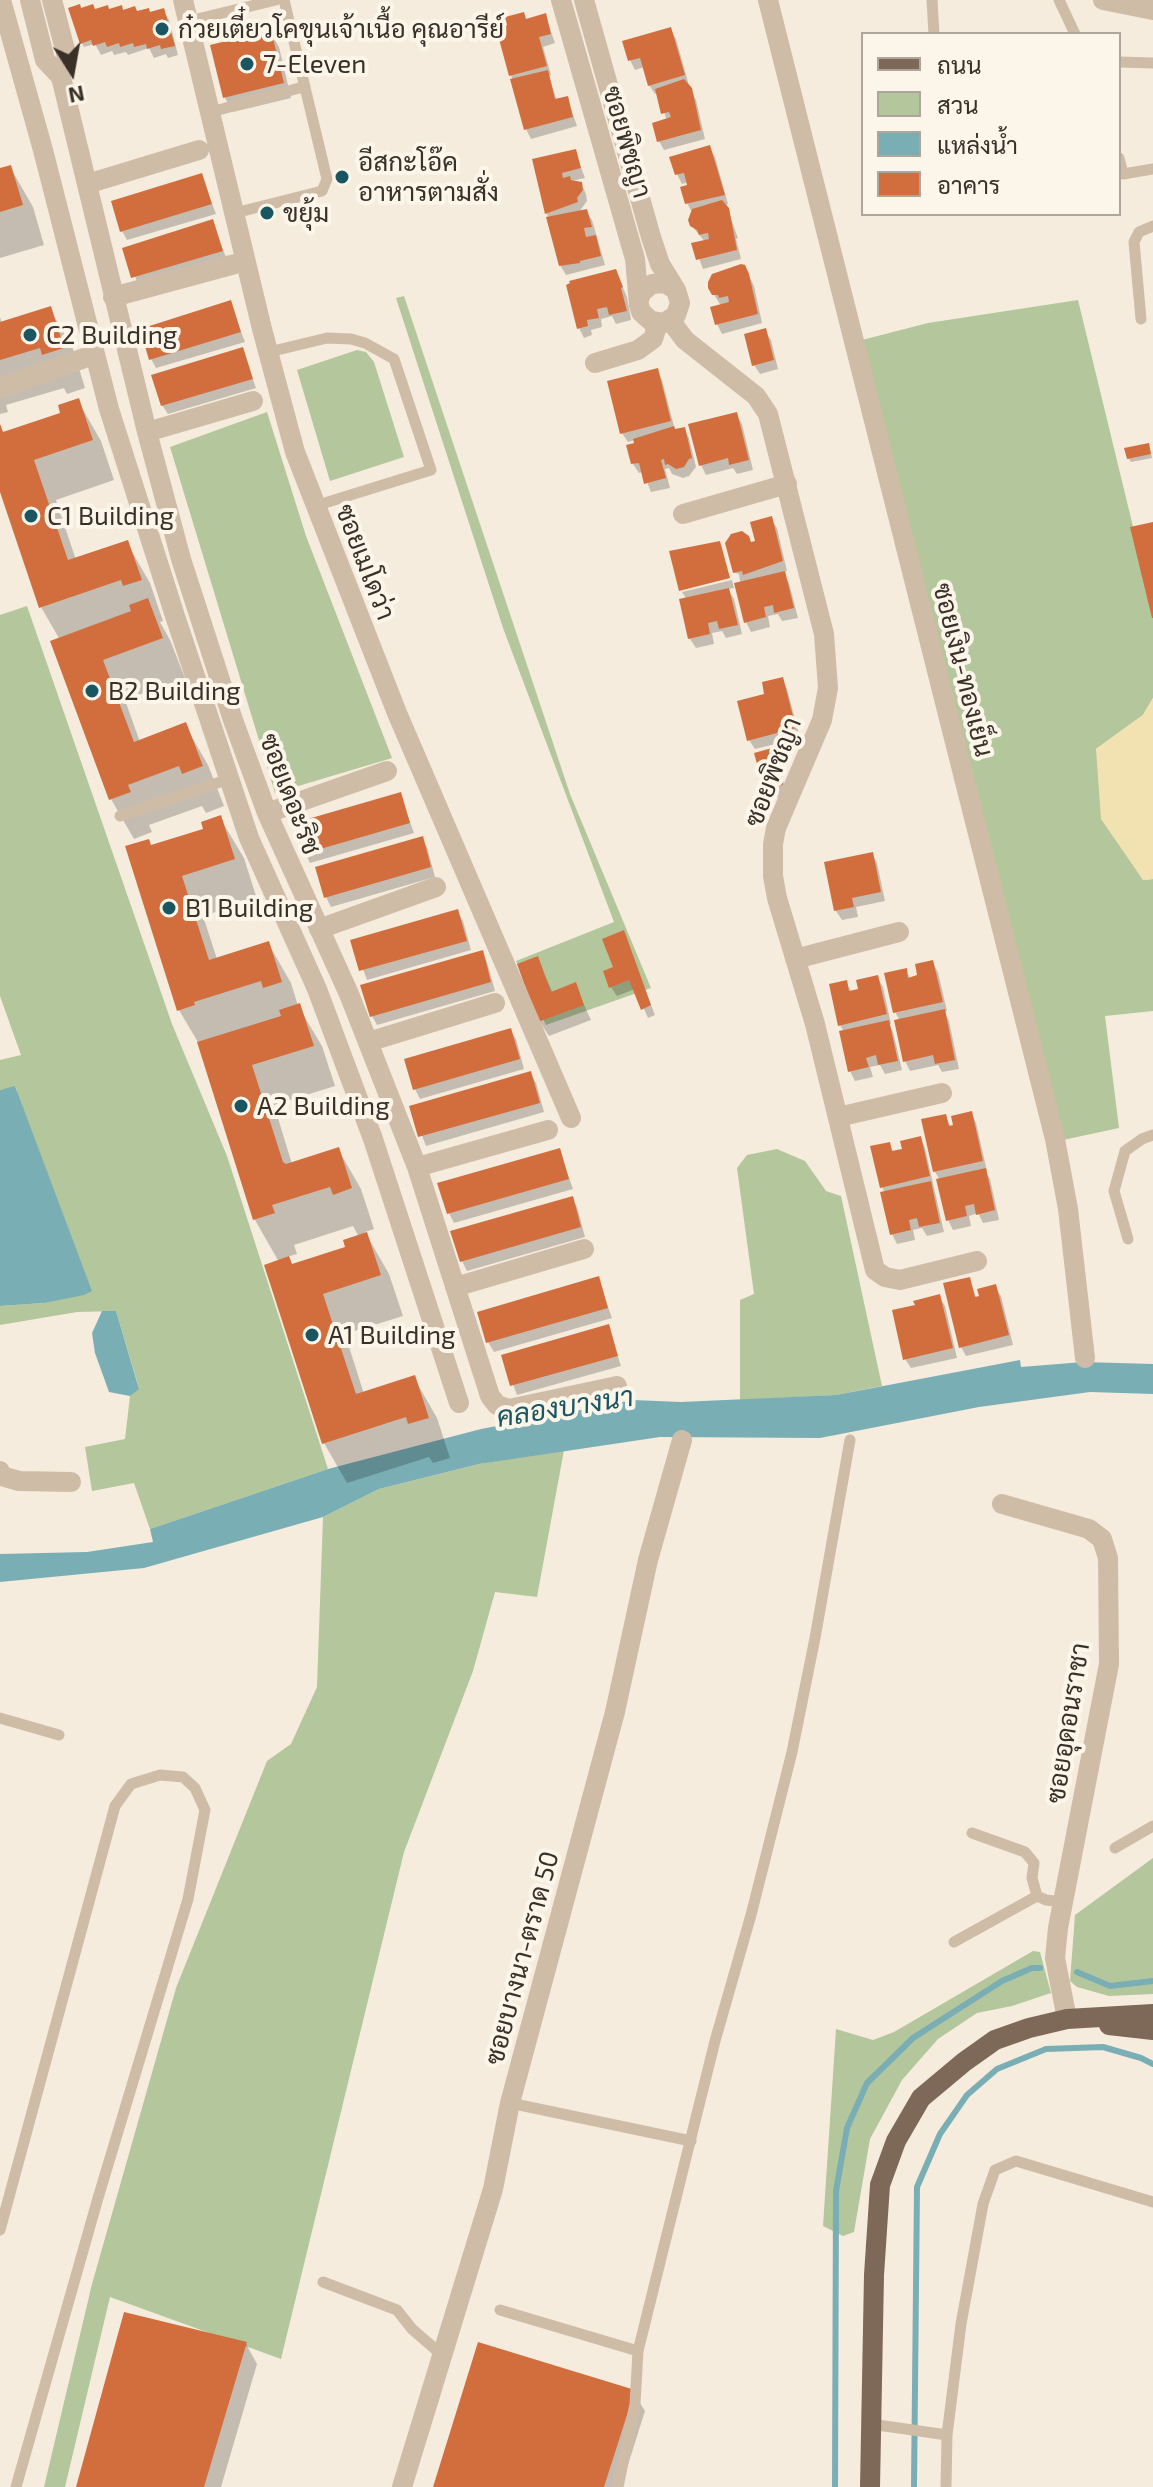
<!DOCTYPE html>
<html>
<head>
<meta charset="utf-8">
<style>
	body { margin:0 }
	#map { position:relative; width:1153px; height:2487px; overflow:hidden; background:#f5ecdd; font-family:"Exo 2",Sarabun,sans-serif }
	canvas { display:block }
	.legend { position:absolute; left:861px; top:32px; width:260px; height:184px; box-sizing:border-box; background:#fcf5ea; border:2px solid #aea69c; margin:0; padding:10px 14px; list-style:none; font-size:24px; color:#3a3028 }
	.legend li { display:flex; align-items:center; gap:16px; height:40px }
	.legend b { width:40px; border:2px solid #aea69c }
	.north { position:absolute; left:32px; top:32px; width:80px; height:80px; -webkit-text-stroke:6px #fcf5ea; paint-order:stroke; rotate:169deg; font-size:22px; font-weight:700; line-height:32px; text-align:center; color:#3a3028 }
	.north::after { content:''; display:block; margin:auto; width:28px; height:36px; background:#3a3028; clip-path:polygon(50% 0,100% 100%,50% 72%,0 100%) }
</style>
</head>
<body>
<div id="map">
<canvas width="1153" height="2487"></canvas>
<ul class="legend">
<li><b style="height:10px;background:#7e6858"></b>ถนน</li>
<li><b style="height:22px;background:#b4c69b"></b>สวน</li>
<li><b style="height:22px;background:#79aeb5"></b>แหล่งน้ำ</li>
<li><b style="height:22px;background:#d26e3e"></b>อาคาร</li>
</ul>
<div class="north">N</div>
</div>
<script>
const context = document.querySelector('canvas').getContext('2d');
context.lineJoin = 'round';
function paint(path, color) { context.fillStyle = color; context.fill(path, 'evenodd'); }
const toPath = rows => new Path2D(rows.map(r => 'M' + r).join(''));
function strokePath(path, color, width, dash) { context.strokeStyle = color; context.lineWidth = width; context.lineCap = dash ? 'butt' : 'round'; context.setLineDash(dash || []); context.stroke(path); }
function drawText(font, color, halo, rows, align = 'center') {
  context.font = font + ' "Exo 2",Sarabun,sans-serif'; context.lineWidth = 8; context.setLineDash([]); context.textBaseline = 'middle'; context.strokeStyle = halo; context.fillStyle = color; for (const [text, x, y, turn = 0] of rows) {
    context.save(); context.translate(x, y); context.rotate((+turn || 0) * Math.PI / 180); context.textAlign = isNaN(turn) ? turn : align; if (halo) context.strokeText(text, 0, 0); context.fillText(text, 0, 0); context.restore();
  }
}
const green = toPath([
	[404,296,570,794,651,988,546,1025,516,961,614,922,503,628,396,298],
	[1078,300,1153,609,1153,698,1143,715,1096,749,1143,880,1153,879,1153,1011,1105,1016,1119,1128,1063,1140,862,340,928,323],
	[357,350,366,352,374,362,404,457,330,481,297,370],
	[267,412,306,536,392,758,275,793,170,447],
	[27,606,172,1024,227,1156,328,1469,150,1529,134,1483,92,1491,85,1447,125,1439,130,1396,139,1388,116,1311,77,1312,0,1325,0,1306,44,1303,16,1087,0,1090,0,1060,21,1055,0,996,0,615],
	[777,1149,805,1161,826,1191,841,1196,882,1386,836,1395,740,1400,740,1300,754,1294,737,1168,747,1155],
	[564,1450,537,1597,495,1592,473,1671,404,1852,281,2359,110,2297,65,2487,44,2487,92,2284,176,1988,267,1761,291,1744,317,1687,323,1517,379,1489,479,1464],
	[1153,1858,1153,1994,1109,1996,1077,1987,1070,1981,1075,1915],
	[1033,1951,1040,1952,1051,1993,1012,2006,977,2013,938,2039,902,2080,870,2139,854,2232,843,2236,823,2226,836,2029,873,2040,894,2032]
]);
const sand = toPath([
	[1153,698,1153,879,1143,880,1101,819,1096,749,1143,715]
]);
const water = toPath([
	[15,1086,92,1291,84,1295,44,1303,0,1306,0,1090],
	[102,1311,116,1311,139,1389,130,1396,109,1392,95,1353,92,1333],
	[1020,1360,1021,1367,1083,1362,1153,1364,1153,1394,1090,1392,979,1407,820,1438,660,1437,479,1464,379,1489,323,1517,144,1568,0,1582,0,1554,87,1552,153,1542,150,1529,328,1469,481,1429,633,1400,681,1402,836,1395]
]);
const shadow = toPath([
	[81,10,150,14,163,10,169,20,178,55,168,58,166,54,154,58,149,48,128,55,126,52,114,55,112,51,101,55,95,44,84,47,82,43],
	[545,15,555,43,543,47,551,75,549,76,557,101,567,98,577,126,531,139,526,129,511,75,526,21],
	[670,29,676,39,690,89,696,100,705,139,664,150,659,141,667,121,658,93,655,94,649,85,644,67,635,70,630,60],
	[270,32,279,47,291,98,233,112,225,98],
	[709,148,715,157,728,204,726,205,738,238,736,239,741,259,703,269,694,245,705,242,692,226,693,214,687,203,690,186,689,182,682,184,677,174],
	[575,151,585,178,571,181,581,184,586,194,587,201,579,212,586,211,592,220,605,265,566,275,560,265,534,161],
	[10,167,33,207,44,245,0,258,0,170],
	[201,175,216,214,127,240,122,231],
	[212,221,227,260,139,287,125,249],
	[744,266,754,286,762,323,722,334,717,324,721,306,710,288],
	[620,281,627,297,631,320,616,324,612,316,601,319,602,327,591,330,592,335,584,338,579,328],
	[230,303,245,342,156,368,151,359],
	[50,309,73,349,85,388,67,394,64,388,6,405,8,412,0,414,0,317,2,323],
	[765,331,771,340,778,369,760,374,754,365],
	[242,349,256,388,168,414,162,405],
	[657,371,662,380,675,430,684,429,689,438,696,467,689,476,683,478,672,474,669,468,665,469,670,488,651,492,643,472,639,473,633,464,635,440,628,442,622,433],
	[78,401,101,441,114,480,56,500,76,560,127,543,150,583,163,621,160,622,170,640,185,678,125,700,140,742,185,725,208,765,224,806,206,813,202,806,149,825,152,832,134,839,111,799,60,640,41,607,0,485,0,428,4,434,63,414],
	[736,414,742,424,753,470,737,474,733,468,706,475,701,465],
	[1150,450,1152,458,1131,462,1128,458],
	[771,519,777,528,787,571,783,572,789,583,798,618,782,621,778,614,768,616,770,627,751,632,746,622,739,574,735,573,752,544,758,542],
	[732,580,734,588,728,589,734,599,742,634,726,638,722,631,712,633,714,644,696,648,690,639,681,601,687,600,682,592],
	[782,679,787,689,800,738,755,749,749,740,767,695],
	[771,750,777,760,787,794,772,799,766,789],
	[400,794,414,833,310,863,305,853],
	[220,818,244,858,257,899,203,916,217,959,268,943,291,983,298,1006,322,1046,335,1086,274,1105,292,1164,338,1149,361,1189,374,1229,365,1232,389,1274,403,1316,345,1334,364,1394,414,1378,437,1418,450,1458,433,1463,429,1457,347,1483,324,1443,267,1266,279,1262,255,1220,202,1049,179,1010,152,847,205,830],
	[353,1226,359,1237,348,1248,293,1266,287,1257,297,1254,294,1245],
	[422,838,427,847,435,877,331,907,326,897],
	[872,854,877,863,885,901,856,907,858,917,842,920,836,911,826,863],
	[457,911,463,921,471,950,367,980,353,941],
	[623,933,655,1015,648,1018,635,989,617,996,611,987],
	[482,952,487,962,495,991,377,1025,372,1016],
	[537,959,553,993,575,985,591,1020,549,1036,540,1022],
	[932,962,938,972,947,1011,944,1012,949,1021,959,1069,942,1072,938,1065,910,1071,905,1061,900,1021,895,1012,887,975,906,971,911,979,920,977],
	[877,977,883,987,891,1024,889,1024,893,1032,902,1070,885,1074,880,1065,870,1067,873,1077,855,1081,850,1071,844,1032,840,1025,846,982,852,993,861,990],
	[510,1030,516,1039,524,1069,420,1099,415,1089],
	[530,1073,536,1083,544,1112,426,1146,411,1107],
	[971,1113,976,1123,987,1171,985,1171,990,1179,999,1220,983,1223,978,1213,969,1216,971,1226,953,1230,948,1220,940,1180,935,1172,945,1116,951,1127],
	[920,1138,925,1148,944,1232,927,1236,922,1228,913,1230,915,1240,897,1244,892,1234,885,1193,882,1187,889,1144,894,1153,904,1150],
	[559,1150,573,1189,454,1223,449,1213],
	[572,1198,577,1207,585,1237,467,1271,462,1261],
	[598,1279,612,1318,494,1352,488,1342],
	[969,1279,977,1299,995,1287,1001,1296,1013,1345,966,1356,961,1347],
	[939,1296,945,1306,957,1358,911,1368,905,1359,917,1306],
	[608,1327,621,1366,517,1395,503,1357],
	[246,2344,257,2364,221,2487,78,2487],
	[633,2392,645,2411,621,2487,435,2487]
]);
const stream = toPath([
	[1077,1972,1110,1986,1153,1981],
	[835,2487,836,2191,847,2128,867,2083,913,2038,1002,1981,1032,1968,1040,1968],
	[914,2487,917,2187,940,2134,967,2095,997,2069,1046,2049,1103,2047,1141,2058,1153,2064]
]);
const building = toPath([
	[80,4,81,8,93,4,95,9,108,5,109,9,122,5,123,10,135,6,137,11,149,8,150,12,164,8,175,46,161,49,160,45,147,49,146,44,134,47,133,43,120,47,119,43,107,47,105,42,93,46,91,40,80,44,68,8],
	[524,12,526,19,546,13,551,34,539,37,547,66,509,76,496,28,507,25,505,17],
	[671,27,685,75,648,86,640,58,628,61,622,41],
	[271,30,284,83,223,98,210,45],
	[548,70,555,99,568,96,573,117,524,130,510,79],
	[684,79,692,88,701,130,657,142,652,123,671,117,669,112,661,114,655,89],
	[710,145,725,195,685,204,680,187,687,185,684,173,675,175,669,157],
	[576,149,581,168,562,173,563,178,570,176,571,180,582,182,583,190,577,198,578,202,545,214,532,159],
	[11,165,23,205,0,212,0,168],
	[202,173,212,204,120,232,111,201],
	[722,200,729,208,737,250,696,260,691,243,709,239,708,233,699,235,697,230,690,226,688,220,692,209],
	[587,209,592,227,584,228,586,237,596,235,601,256,580,261,580,263,559,266,546,217],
	[213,219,223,251,131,278,122,248],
	[741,264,745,265,749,274,758,314,715,325,710,307,729,302,728,296,719,298,718,295,712,295,708,288,708,282,712,274],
	[616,269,623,287,621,288,627,311,609,315,607,307,597,309,599,318,587,320,588,326,577,329,566,285,570,283,569,281],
	[231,300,241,332,149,360,140,329],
	[51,306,64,348,42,355,40,348,0,360,0,322],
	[766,328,774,360,752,366,744,334],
	[243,347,253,379,161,406,151,375],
	[658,368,671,421,620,434,607,381],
	[79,398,93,440,34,460,68,560,128,540,142,580,123,586,121,580,39,608,0,492,0,424,3,432,60,413,58,405],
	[737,412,749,460,729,465,728,458,699,466,688,424],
	[674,426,675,429,685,427,692,458,689,459,684,467,676,469,668,464,665,465,664,459,661,460,666,478,644,484,639,463,631,464,626,445,634,443,633,439],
	[1149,443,1151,454,1127,459,1124,448],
	[772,516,783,561,743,575,742,571,733,573,725,543,731,534,742,531,749,536,751,542,755,541,750,522],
	[1153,522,1153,618,1152,618,1130,527],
	[720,541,730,578,679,591,669,551],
	[785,571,794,608,774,613,773,605,764,607,766,617,744,623,734,583],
	[729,588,738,625,719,629,717,621,708,623,710,634,688,639,679,599],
	[148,598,163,638,103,660,134,742,186,722,203,766,182,774,179,766,128,785,131,792,109,800,50,641,131,611,129,605],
	[783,677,796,728,747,741,737,701,764,694,762,682],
	[772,748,783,785,764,790,754,753],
	[401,792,410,823,303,854,294,823],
	[221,815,235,859,182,876,209,960,269,941,282,982,263,988,261,981,194,1002,195,1005,177,1011,125,846,149,839,151,845,203,829,201,822],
	[423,836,431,867,324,898,315,867],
	[873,852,881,892,852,898,854,907,834,911,824,862],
	[458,909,467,941,359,971,350,940],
	[624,930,651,1005,641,1010,629,980,609,988,603,971,613,967,602,939],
	[483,950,491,982,370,1017,360,985],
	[538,956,551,992,576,982,584,1005,538,1022,517,964],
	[933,960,943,1002,893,1013,884,973,907,968,908,978,917,975,915,964],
	[878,975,887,1014,838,1026,829,984,847,980,849,991,858,989,856,980],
	[300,1003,314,1046,252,1065,283,1162,286,1164,339,1147,352,1188,333,1195,330,1187,272,1205,275,1213,253,1220,197,1042,281,1016,279,1010],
	[945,1009,955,1060,935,1064,933,1055,903,1062,894,1020],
	[889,1020,898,1061,878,1065,876,1055,866,1058,869,1067,848,1072,839,1031],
	[511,1028,520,1059,413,1090,404,1059],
	[531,1071,540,1103,418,1137,409,1106],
	[972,1111,983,1161,933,1172,921,1119,946,1114,949,1126,953,1125,951,1116],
	[921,1136,930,1176,880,1188,870,1146,890,1142,892,1151,902,1149,900,1141],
	[560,1148,569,1179,447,1214,437,1183],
	[986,1168,995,1210,976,1215,974,1204,965,1206,967,1216,946,1221,936,1179],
	[931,1181,940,1223,919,1227,917,1218,909,1220,911,1230,890,1235,880,1192],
	[573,1196,581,1227,460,1262,450,1231],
	[367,1232,381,1275,323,1294,356,1394,415,1375,429,1418,408,1424,406,1417,322,1444,264,1265,289,1256,292,1264,345,1247,343,1240],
	[599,1276,608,1308,486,1343,477,1312],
	[970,1277,975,1297,979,1296,977,1289,996,1284,1009,1335,959,1348,943,1283],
	[940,1294,953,1348,903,1360,892,1310,915,1305,913,1301],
	[609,1324,618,1356,510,1386,501,1355],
	[124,2312,247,2342,204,2487,76,2487],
	[478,2342,635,2390,604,2487,433,2487]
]);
const service = toPath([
	[932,0,934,34],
	[1059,0,1075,34],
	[189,21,276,0],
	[1119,62,1153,63],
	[211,112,303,87],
	[1119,158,1123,174,1153,169],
	[235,213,322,191,327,179,284,0],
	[1141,319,1134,242,1139,232,1153,226],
	[269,352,327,338,351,339,365,343,394,359,431,470,315,506],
	[120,816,229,779],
	[1128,1239,1114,1191,1125,1151,1142,1139,1153,1135],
	[0,1718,59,1735],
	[972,1833,1025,1852,1034,1863,1032,1878,1037,1896,1046,1900,1063,1902],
	[1115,1848,1153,1826],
	[954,1942,1037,1896],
	[510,2103,691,2141],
	[0,2230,115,1806,131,1784,160,1775,183,1777,195,1788,205,1810,188,1899,98,2198,16,2487],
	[323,2282,397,2310,412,2329,442,2355],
	[500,2310,638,2351],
	[871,2424,947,2435],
	[618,2487,635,2404,638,2351,715,2041,751,1915,792,1752,815,1638,850,1440],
	[946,2487,947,2435,961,2324,983,2204,995,2170,1016,2161,1153,2202]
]);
const minor = toPath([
	[1,0,43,150,109,409,175,616,249,838,317,989,373,1139,459,1403],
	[30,0,45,60,61,77,147,432,181,559,233,720,267,813,349,994,417,1167,490,1396,497,1405,509,1409,617,1386],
	[52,0,67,57,61,77],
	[183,0,262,329,295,452,397,713,571,1118],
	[561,0,635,259,639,305,641,312,651,321,664,323,676,315,680,303,676,290,665,283,652,284,642,292,639,299],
	[584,0,651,237,660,264,676,290],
	[768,0,1055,1139,1068,1209,1085,1358],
	[87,184,199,150],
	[113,297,235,264],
	[670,320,685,340,756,396,768,414,824,634,828,688,822,720,776,828,773,844,773,876,777,898,815,1024,875,1270,885,1277,900,1280,977,1261],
	[595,363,638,350,653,339,658,323],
	[0,388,93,355],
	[147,432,253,401],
	[683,514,787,484],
	[267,813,387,771],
	[319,929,436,887],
	[795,959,899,932],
	[368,1042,495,1003],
	[838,1117,942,1093],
	[417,1167,548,1130],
	[455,1287,584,1249],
	[0,1471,1,1476,19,1481,71,1482],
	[1002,1504,1089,1529,1102,1539,1108,1558,1109,1664,1058,1928,1055,1958,1067,2019],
	[402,2487,493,2189,510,2103,615,1712,648,1560,682,1440]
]);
const tertiary = toPath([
	[1103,0,1153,10]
]);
const primary = toPath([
	[1109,2025,1153,2030],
	[870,2487,874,2275,880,2185,896,2141,921,2098,964,2062,995,2040,1029,2028,1067,2019,1153,2014]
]);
const markers = [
	[162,29,8,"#195661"],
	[247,64,8,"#195661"],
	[342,177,8,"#195661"],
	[267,213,8,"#195661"],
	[30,335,8,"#195661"],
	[31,516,8,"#195661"],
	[92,691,8,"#195661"],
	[169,908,8,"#195661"],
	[241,1106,8,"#195661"],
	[312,1335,8,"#195661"]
];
const poiNames = [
	["ก๋วยเตี๋ยวโคขุนเจ้าเนื้อ คุณอารีย์",178,29],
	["7-Eleven",263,64],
	["อีสกะโอ๊ค",358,162],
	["อาหารตามสั่ง",358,192],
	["ขยุ้ม",283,213],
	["C2 Building",46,335],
	["C1 Building",47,516],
	["B2 Building",108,691],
	["B1 Building",185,908],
	["A2 Building",257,1106],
	["A1 Building",328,1335]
];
const streetNames = [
	["ซอยพิชญา",627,142,74],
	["ซอยเมโดว่า",365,562,69],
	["ซอยเงิน-ทองเย็น",963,670,76],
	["ซอยพิชญา",773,772,-69],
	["ซอยเดอะริช",290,794,69],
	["ซอยอุดอนราชา",1068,1723,-81],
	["ซอยบางนา-ตราด 50",522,1958,-75]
];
const waterNames = [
	["คลองบางนา",565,1407,-9]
];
paint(green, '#b4c69b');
paint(sand, '#f3e2b1');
paint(water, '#79aeb5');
paint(shadow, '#0003');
strokePath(stream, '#79aeb5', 6);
paint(building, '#d26e3e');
strokePath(service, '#cfbca7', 11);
strokePath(minor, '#cfbca7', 20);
strokePath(tertiary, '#cfbca7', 20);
strokePath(primary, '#7e6858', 20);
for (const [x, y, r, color] of markers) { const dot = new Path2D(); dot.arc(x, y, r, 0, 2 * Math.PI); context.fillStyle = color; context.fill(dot); strokePath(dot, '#fcf5ea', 3); }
drawText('26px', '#3a3028', '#fcf5ea', poiNames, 'left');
drawText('26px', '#3a3028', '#fcf5ea', streetNames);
drawText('italic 28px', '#195661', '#fcf5ea', waterNames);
</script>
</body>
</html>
